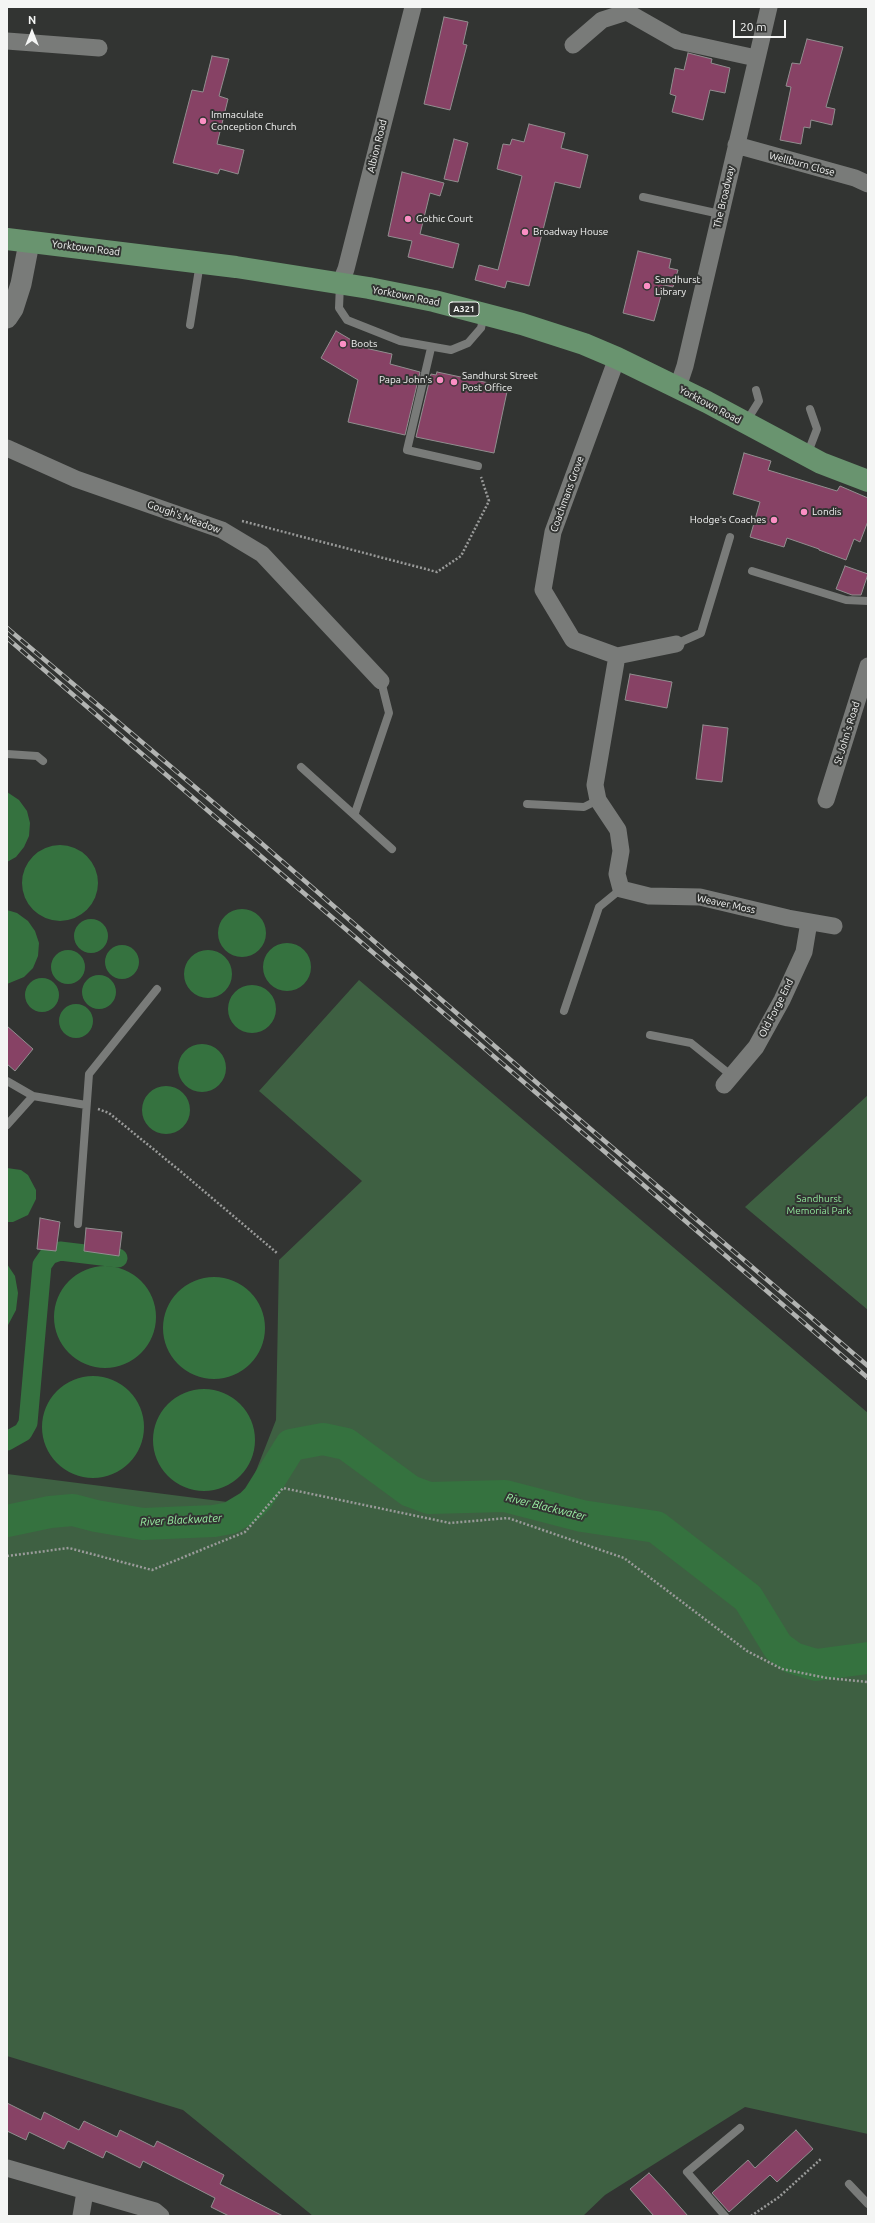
<!DOCTYPE html>
<html>
<head>
<meta charset="utf-8">
<style>
	body { margin:0 }
	#map { position:relative; width:875px; height:2223px; overflow:hidden; background:#323432; font-family:Ubuntu,sans-serif }
	canvas { display:block }
	.frame { position:absolute; inset:0; border:8px solid #f4f5f4; pointer-events:none }
	.north { position:absolute; left:12px; top:12px; width:40px; height:40px; -webkit-text-stroke:3px #323432; paint-order:stroke; rotate:0deg; font-size:11px; font-weight:700; line-height:16px; text-align:center; color:#f4f5f4 }
	.north::after { content:''; display:block; margin:auto; width:14px; height:18px; background:#f4f5f4; clip-path:polygon(50% 0,100% 100%,50% 72%,0 100%) }
	.scale { position:absolute; left:733px; top:20px; width:53px; height:18px; box-sizing:border-box; border:2px solid #f4f5f4; border-top:0; padding-left:5px; font-size:12px; line-height:14px; white-space:nowrap; color:#f4f5f4; -webkit-text-stroke:3px #323432; paint-order:stroke }
</style>
</head>
<body>
<div id="map">
<canvas width="875" height="2223"></canvas>
<div class="frame"></div>
<div class="north">N</div>
<div class="scale">20 m</div>
</div>
<script>
const context = document.querySelector('canvas').getContext('2d');
context.lineJoin = 'round';
function paint(path, color) { context.fillStyle = color; context.fill(path, 'evenodd'); }
const toPath = rows => new Path2D(rows.map(r => 'M' + r).join(''));
function strokePath(path, color, width, dash) { context.strokeStyle = color; context.lineWidth = width; context.lineCap = dash ? 'butt' : 'round'; context.setLineDash(dash || []); context.stroke(path); }
function drawText(font, color, halo, rows, align = 'center') {
  context.font = font + ' Ubuntu,sans-serif'; context.lineWidth = 4; context.setLineDash([]); context.textBaseline = 'middle'; context.strokeStyle = halo; context.fillStyle = color; for (const [text, x, y, turn = 0] of rows) {
    context.save(); context.translate(x, y); context.rotate((+turn || 0) * Math.PI / 180); context.textAlign = isNaN(turn) ? turn : align; if (halo) context.strokeText(text, 0, 0); context.fillText(text, 0, 0); context.restore();
  }
}
const green = toPath([
	[359,980,868,1413,868,2134,745,2107,605,2195,583,2216,313,2216,183,2110,7,2056,7,1474,243,1504,276,1420,279,1260,362,1181,259,1091],
	[868,1095,868,1310,745,1207]
]);
const water = toPath([
	[7,792,19,800,27,811,30,823,29,836,24,847,16,857,7,862],
	'22 883a38 38 0 1 1 76 0a38 38 0 1 1-76 0Z',
	'218 933a24 24 0 1 1 48 0a24 24 0 1 1-48 0Z',
	[7,910,17,913,28,921,35,931,39,943,38,956,33,968,24,977,7,984],
	'74 936a17 17 0 1 1 34 0a17 17 0 1 1-34 0Z',
	'263 967a24 24 0 1 1 48 0a24 24 0 1 1-48 0Z',
	'105 962a17 17 0 1 1 34 0a17 17 0 1 1-34 0Z',
	'51 967a17 17 0 1 1 34 0a17 17 0 1 1-34 0Z',
	'184 974a24 24 0 1 1 48 0a24 24 0 1 1-48 0Z',
	'82 992a17 17 0 1 1 34 0a17 17 0 1 1-34 0Z',
	'25 995a17 17 0 1 1 34 0a17 17 0 1 1-34 0Z',
	'228 1009a24 24 0 1 1 48 0a24 24 0 1 1-48 0Z',
	'59 1021a17 17 0 1 1 34 0a17 17 0 1 1-34 0Z',
	'178 1068a24 24 0 1 1 48 0a24 24 0 1 1-48 0Z',
	'142 1110a24 24 0 1 1 48 0a24 24 0 1 1-48 0Z',
	[7,1168,21,1170,28,1175,36,1190,36,1199,28,1215,13,1222,7,1222],
	[7,1264,15,1276,18,1293,16,1310,7,1327],
	'54 1317a51 51 0 1 1 102 0a51 51 0 1 1-102 0Z',
	'163 1328a51 51 0 1 1 102 0a51 51 0 1 1-102 0Z',
	'42 1427a51 51 0 1 1 102 0a51 51 0 1 1-102 0Z',
	'153 1440a51 51 0 1 1 102 0a51 51 0 1 1-102 0Z'
]);
const canal = toPath([
	[7,1441,23,1432,28,1423,42,1265,49,1255,60,1251,118,1258]
]);
const river = toPath([
	[7,1521,50,1512,73,1510,96,1516,143,1524,214,1521,230,1518,250,1506,258,1498,291,1445,323,1439,346,1444,410,1491,429,1498,505,1496,582,1516,656,1527,748,1598,778,1647,793,1658,816,1665,868,1658]
]);
const building = toPath([
	[444,17,468,22,463,44,467,45,450,110,424,104,444,17],
	[807,39,843,47,826,107,835,109,832,125,811,120,810,128,804,127,801,144,780,140,791,87,786,86,792,63,800,64,807,39],
	[688,53,712,59,711,63,730,68,725,93,710,90,703,120,672,112,676,96,670,94,675,68,684,70,688,53],
	[212,56,229,59,219,96,228,99,217,144,244,150,238,174,220,169,218,174,173,163,192,90,203,92,212,56],
	[529,124,565,133,561,148,588,155,580,188,555,182,529,286,507,281,505,288,475,280,479,265,498,270,522,176,497,169,503,144,510,145,512,139,524,142,529,124],
	[454,139,468,143,458,182,444,179,454,139],
	[402,172,444,183,440,196,430,193,420,234,459,244,453,268,408,257,412,241,388,236,402,172],
	[638,251,671,259,669,268,678,270,673,287,664,285,654,321,623,313,638,251],
	[336,331,365,348,392,354,390,364,420,372,405,435,348,422,358,380,321,358,336,331],
	[437,372,508,387,494,453,416,437,431,374,436,375,437,372],
	[744,453,771,461,768,470,837,491,840,486,868,498,868,521,860,542,854,539,846,560,819,550,819,549,787,538,784,547,750,537,760,502,733,494,744,453],
	[845,566,868,574,861,595,852,595,836,589,845,566],
	[630,674,672,682,667,708,625,700,630,674],
	[703,725,728,728,722,782,696,779,703,725],
	[7,1026,33,1049,15,1071,7,1064,7,1026],
	[40,1218,60,1222,56,1251,37,1249,40,1218],
	[86,1228,122,1232,119,1256,84,1251,86,1228],
	[7,2103,41,2120,44,2112,79,2130,84,2121,117,2137,120,2130,154,2147,157,2141,224,2175,220,2184,283,2216,229,2216,211,2207,215,2198,143,2161,140,2168,106,2151,103,2158,68,2141,64,2149,29,2132,26,2140,7,2131,7,2103],
	[796,2130,813,2149,777,2182,770,2175,729,2212,712,2193,748,2160,755,2168,796,2130],
	[649,2173,665,2190,688,2216,654,2216,630,2189,649,2173]
]);
const path = toPath([
	[242,521,437,572,461,556,489,501,481,477],
	[98,1109,109,1113,179,1170,277,1253],
	[7,1556,69,1548,152,1570,245,1532,283,1488,450,1523,508,1518,624,1558,747,1651,782,1669,827,1678,868,1682],
	[751,2216,779,2197,822,2158]
]);
const service = toPath([
	[643,197,720,214],
	[340,284,339,308,347,320,400,341,451,350,468,343,481,328,484,315],
	[190,325,200,263],
	[431,348,407,450,478,466],
	[746,422,759,401,756,390],
	[807,455,817,429,810,409],
	[752,571,846,600,868,601],
	[676,644,701,633,730,537],
	[7,754,37,756,43,761],
	[301,767,392,849],
	[527,804,584,807,598,800],
	[355,813,389,713,381,681],
	[564,1011,599,907,621,889],
	[650,1035,691,1043,732,1076],
	[7,1081,33,1096,86,1105],
	[7,1125,33,1096],
	[78,1224,89,1074,157,989],
	[849,2184,868,2204],
	[725,2216,687,2172,740,2128]
]);
const minor = toPath([
	[625,7,627,12,678,41,756,58],
	[7,41,99,48],
	[573,45,602,20,627,12],
	[736,145,855,178,868,184],
	[340,284,346,269,413,7],
	[617,358,553,532,543,590,573,640,617,656,676,644],
	[678,387,685,366,769,7],
	[7,448,76,479,222,530,262,554,381,681],
	[617,656,595,785,598,800,618,830,621,851,617,874,621,889,649,896,700,897,788,918,834,926],
	[826,800,868,666],
	[724,1085,756,1047,782,1000,804,952,809,922],
	[7,2168,155,2211,161,2216],
	[81,2216,85,2192]
]);
const tertiary = toPath([
	[7,318,13,309,21,284,29,243]
]);
const primary = toPath([
	[7,239,236,267,369,288,434,301,522,324,584,344,617,358,707,402,821,463,868,481]
]);
const rail = toPath([
	[7,628,260,842,559,1102,868,1366],
	[7,638,868,1378]
]);
const markers = [
	[203,121,4,"#fb8fc4"],
	[408,219,4,"#fb8fc4"],
	[525,232,4,"#fb8fc4"],
	[647,286,4,"#fb8fc4"],
	[343,344,4,"#fb8fc4"],
	[440,380,4,"#fb8fc4"],
	[454,382,4,"#fb8fc4"],
	[804,512,4,"#fb8fc4"],
	[774,520,4,"#fb8fc4"]
];
const shields = [
	[464,309,30]
];
const shieldNames = [
	["A321",464,309]
];
const poiNames = [
	["Immaculate",211,115],
	["Conception Church",211,127],
	["Gothic Court",416,219],
	["Broadway House",533,232],
	["Sandhurst",655,280],
	["Library",655,292],
	["Boots",351,344],
	["Sandhurst Street",462,376],
	["Post Office",462,388],
	["Papa John's",432,380,"right"],
	["Londis",812,512],
	["Hodge's Coaches",766,520,"right"]
];
const streetNames = [
	["Albion Road",377,146,-76],
	["Wellburn Close",802,164,15],
	["The Broadway",724,197,-77],
	["Yorktown Road",86,248,7],
	["Yorktown Road",406,296,11],
	["Yorktown Road",710,405,28],
	["Coachmans Grove",567,494,-70],
	["Gough's Meadow",184,517,20],
	["St John's Road",847,733,-73],
	["Weaver Moss",726,904,12],
	["Old Forge End",776,1008,-63]
];
const parkNames = [
	["Sandhurst",819,1199],
	["Memorial Park",819,1211]
];
const waterNames = [
	["River Blackwater",546,1507,14],
	["River Blackwater",181,1520,-3]
];
paint(green, '#3e6042');
paint(water, '#35723f');
strokePath(canal, '#35723f', 19);
strokePath(river, '#35723f', 32);
paint(building, '#874265');
strokePath(building, '#918e8f', 1);
strokePath(path, '#9a9b9a', 2.5, [2, 2]);
strokePath(service, '#797b79', 8);
strokePath(minor, '#797b79', 17);
strokePath(tertiary, '#797b79', 21);
strokePath(primary, '#69946f', 22);
strokePath(rail, '#b2b4b2', 4.5);
strokePath(rail, '#323432', 3, [9]);
for (const [x, y, r, color] of markers) { const dot = new Path2D(); dot.arc(x, y, r, 0, 2 * Math.PI); context.fillStyle = color; context.fill(dot); strokePath(dot, '#323432', 1.5); }
for (const [x, y, w] of shields) { const box = new Path2D(); box.roundRect(x - w / 2, y - 7, w, 14, 3); context.fillStyle = '#323432'; context.fill(box); strokePath(box, '#f4f5f4', 1); }
drawText('bold 9px', '#f4f5f4', null, shieldNames);
drawText('10px', '#f4f5f4', '#323432', poiNames, 'left');
drawText('10px', '#f4f5f4', '#323432', streetNames);
drawText('10px', '#91e79c', '#323432', parkNames);
drawText('italic 11px', '#9bf1a5', '#323432', waterNames);
</script>
</body>
</html>
